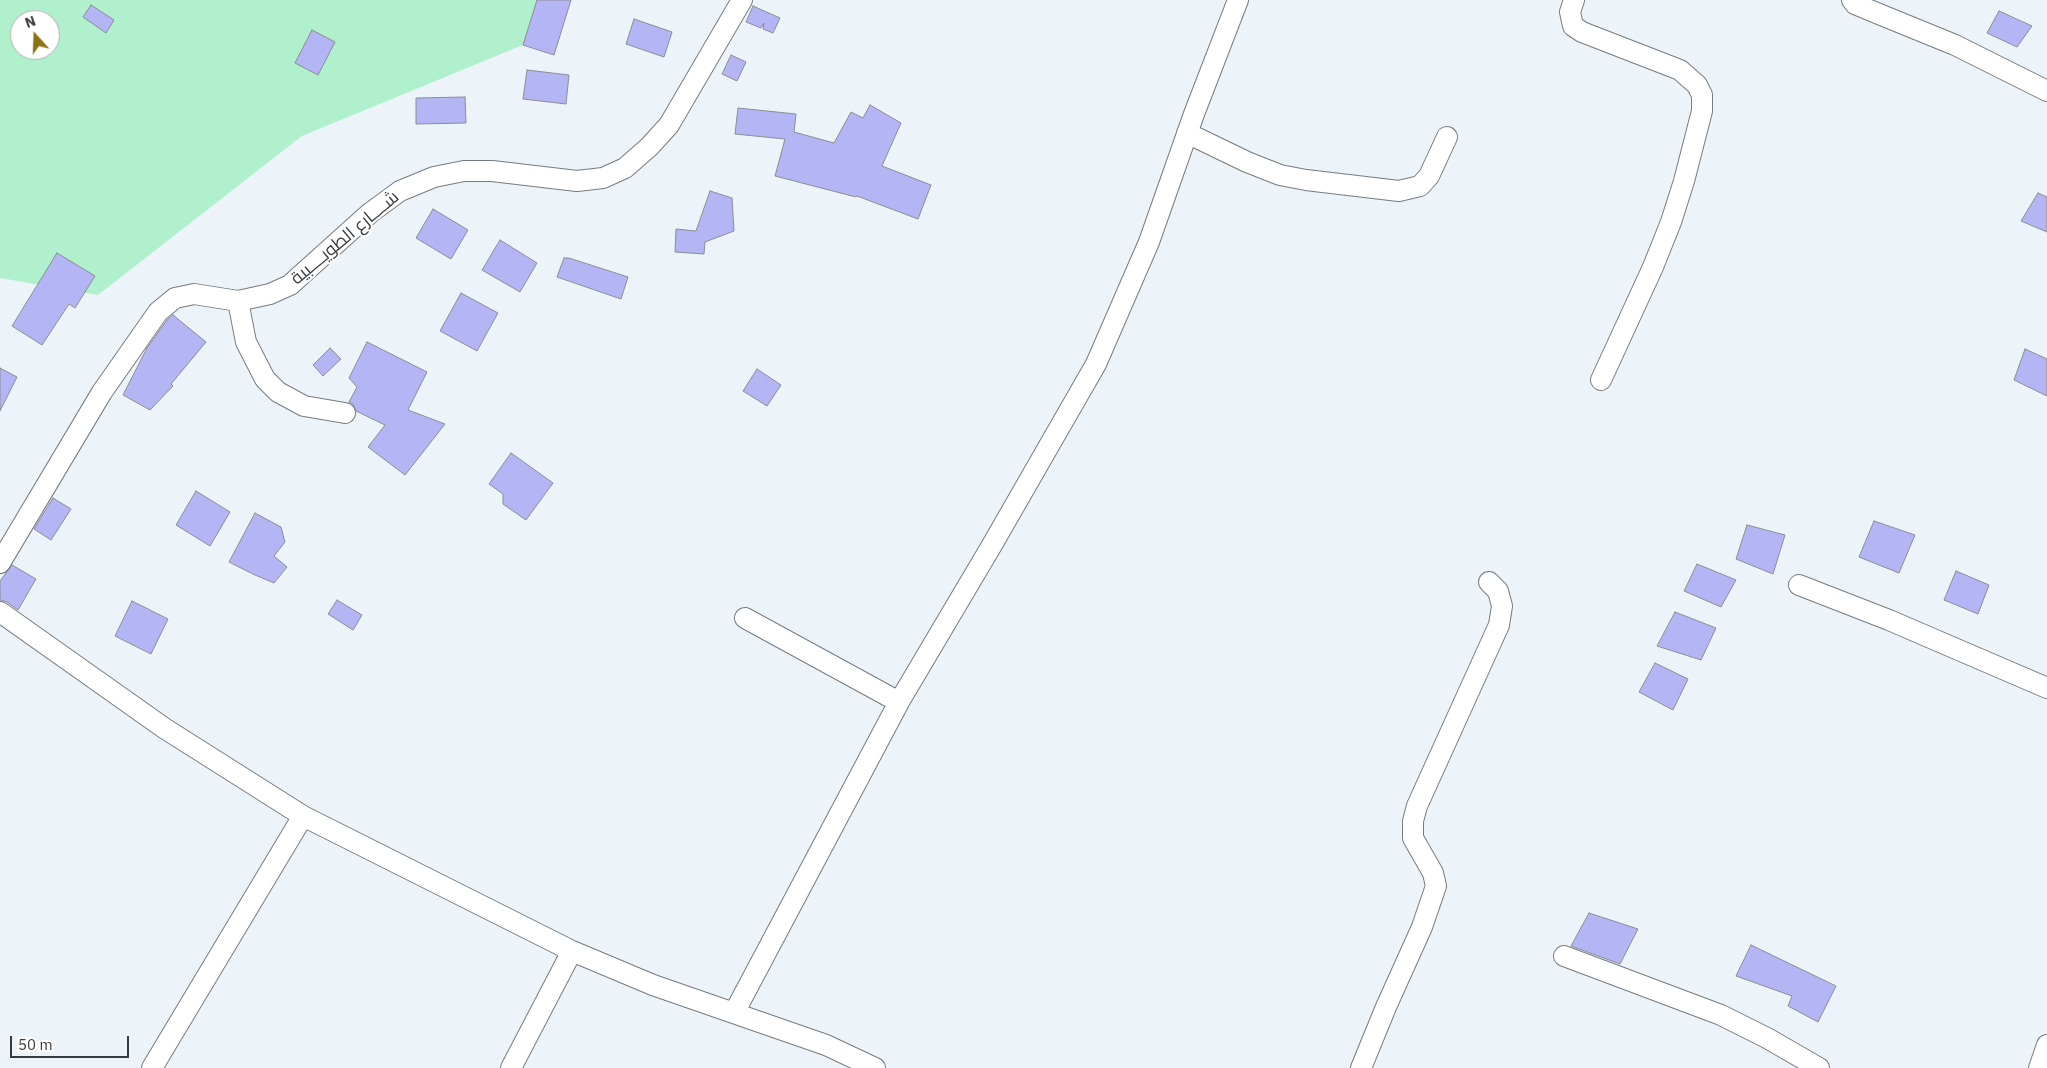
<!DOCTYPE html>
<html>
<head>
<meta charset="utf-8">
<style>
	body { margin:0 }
	#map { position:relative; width:2047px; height:1068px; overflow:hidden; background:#ecf4fa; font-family:"IBM Plex Sans",sans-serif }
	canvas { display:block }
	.north { position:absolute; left:10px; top:10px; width:50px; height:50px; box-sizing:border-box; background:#fff; border:1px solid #afb1b1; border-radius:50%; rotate:340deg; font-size:14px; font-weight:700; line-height:20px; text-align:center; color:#383b3d }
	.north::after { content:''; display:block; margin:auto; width:18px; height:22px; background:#8d7115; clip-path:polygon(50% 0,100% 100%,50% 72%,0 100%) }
	.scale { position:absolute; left:10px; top:1036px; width:119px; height:22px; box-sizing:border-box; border:2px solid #383b3d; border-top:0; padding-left:6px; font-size:15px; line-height:18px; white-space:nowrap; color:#383b3d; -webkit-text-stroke:4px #fff; paint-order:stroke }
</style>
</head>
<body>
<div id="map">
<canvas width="2047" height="1068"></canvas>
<div class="north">N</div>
<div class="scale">50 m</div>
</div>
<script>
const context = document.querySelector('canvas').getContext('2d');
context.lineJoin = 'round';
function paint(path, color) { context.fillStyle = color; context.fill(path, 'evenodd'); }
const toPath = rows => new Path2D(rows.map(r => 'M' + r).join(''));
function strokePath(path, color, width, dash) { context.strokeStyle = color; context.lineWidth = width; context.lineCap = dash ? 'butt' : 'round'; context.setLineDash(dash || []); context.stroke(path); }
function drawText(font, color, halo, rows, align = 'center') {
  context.font = font + ' "IBM Plex Sans",Cairo,sans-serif'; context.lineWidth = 4; context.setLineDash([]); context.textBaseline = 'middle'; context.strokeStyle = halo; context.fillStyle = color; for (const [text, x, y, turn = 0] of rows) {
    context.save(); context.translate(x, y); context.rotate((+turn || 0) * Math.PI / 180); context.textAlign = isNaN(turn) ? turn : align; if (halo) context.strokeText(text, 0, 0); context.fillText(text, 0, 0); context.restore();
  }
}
const green = toPath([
	[0,0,544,0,523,45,302,136,98,295,0,278],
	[20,20,50,20,50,50,20,50]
]);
const building = toPath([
	[537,0,571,0,554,55,523,45,537,0],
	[91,5,114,20,106,33,83,17,91,5],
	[753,6,780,18,773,33,763,29,764,23,761,28,746,22,753,6],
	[1999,11,2032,26,2017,47,1987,33,1999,11],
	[634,19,672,32,664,57,626,44,634,19],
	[312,30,335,42,318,75,295,63,312,30],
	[731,55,746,62,737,81,722,74,731,55],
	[527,70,569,75,566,104,523,99,527,70],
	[465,97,466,123,416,124,416,98,465,97],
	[870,105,901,123,882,166,931,185,918,219,857,196,856,197,775,176,785,139,735,134,738,108,796,114,794,132,834,143,851,112,863,118,870,105],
	[710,191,732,198,734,231,705,242,704,254,675,252,676,229,696,231,710,191],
	[2038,193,2047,197,2047,232,2021,221,2038,193],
	[433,209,468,230,451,259,416,238,433,209],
	[500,240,537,263,520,292,482,270,500,240],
	[57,253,95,276,75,308,69,304,42,345,12,326,57,253],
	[564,258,569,258,628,277,621,299,557,277,564,258],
	[461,293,498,313,477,351,440,331,461,293],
	[173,315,206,342,171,384,173,386,150,410,123,395,147,348,167,320,173,315],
	[367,342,427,372,408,410,445,424,405,475,368,447,385,425,356,411,353,404,349,402,357,387,349,378,367,342],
	[330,348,341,359,323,376,313,365,330,348],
	[2025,349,2047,359,2047,396,2014,380,2025,349],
	[0,368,17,377,0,411,0,368],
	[757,369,781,385,767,406,743,391,757,369],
	[511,453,553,483,526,520,503,504,503,494,489,484,511,453],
	[196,491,230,512,210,546,176,525,196,491],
	[53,498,71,509,51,540,34,529,53,498],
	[255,513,281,527,285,542,274,556,287,567,274,583,255,575,229,562,255,513],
	[1874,521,1915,535,1899,573,1859,557,1874,521],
	[1747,525,1785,535,1773,574,1736,559,1747,525],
	[1697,564,1736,580,1721,607,1684,591,1697,564],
	[12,565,36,579,18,610,7,602,0,600,0,581,12,565],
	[1956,571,1989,585,1978,614,1944,600,1956,571],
	[337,600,362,615,353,630,328,614,337,600],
	[132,601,168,619,151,654,115,636,132,601],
	[1675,612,1716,628,1701,660,1657,646,1675,612],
	[1655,663,1688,679,1673,710,1639,692,1655,663],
	[1589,913,1638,929,1620,964,1571,946,1589,913],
	[1751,945,1836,986,1818,1022,1788,1006,1792,996,1736,976,1751,945]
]);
const minor = toPath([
	[1574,0,1570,12,1573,26,1582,32,1680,70,1697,85,1702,95,1702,111,1684,181,1671,222,1653,267,1601,380],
	[1852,0,1855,4,1879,14,1955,45,2047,91],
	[1187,133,1247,162,1280,175,1306,180,1399,191,1420,186,1429,176,1447,137],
	[238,301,246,342,265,379,278,392,304,406,345,413],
	[0,563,102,392,158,312,175,298,194,294,238,301,270,294,290,285,370,213,400,191,434,177,464,171,492,171,577,181,603,178,625,168,649,147,669,125,742,0],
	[1799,585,1889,620,2047,688],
	[0,612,164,728,303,816,572,951,653,985,826,1045,875,1068],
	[745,618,899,702],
	[1564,956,1721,1015,1767,1038,1819,1068],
	[734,1013,899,702,992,545,1096,364,1149,242,1194,114,1238,0],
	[152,1068,303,816],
	[511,1068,572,951],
	[1361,1068,1386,1007,1422,927,1436,886,1433,873,1413,838,1413,821,1417,806,1499,625,1502,606,1498,591,1489,582],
	[2039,1068,2047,1045]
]);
const streetNames = [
	["شــــارع الطويــــبية",345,238,-40]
];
paint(green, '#b1f0cd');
paint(building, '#b4b5f4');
strokePath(building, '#8c8c94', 1);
strokePath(minor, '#757b81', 22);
strokePath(minor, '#fff', 20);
drawText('18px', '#383b3d', '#fff', streetNames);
</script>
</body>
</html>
